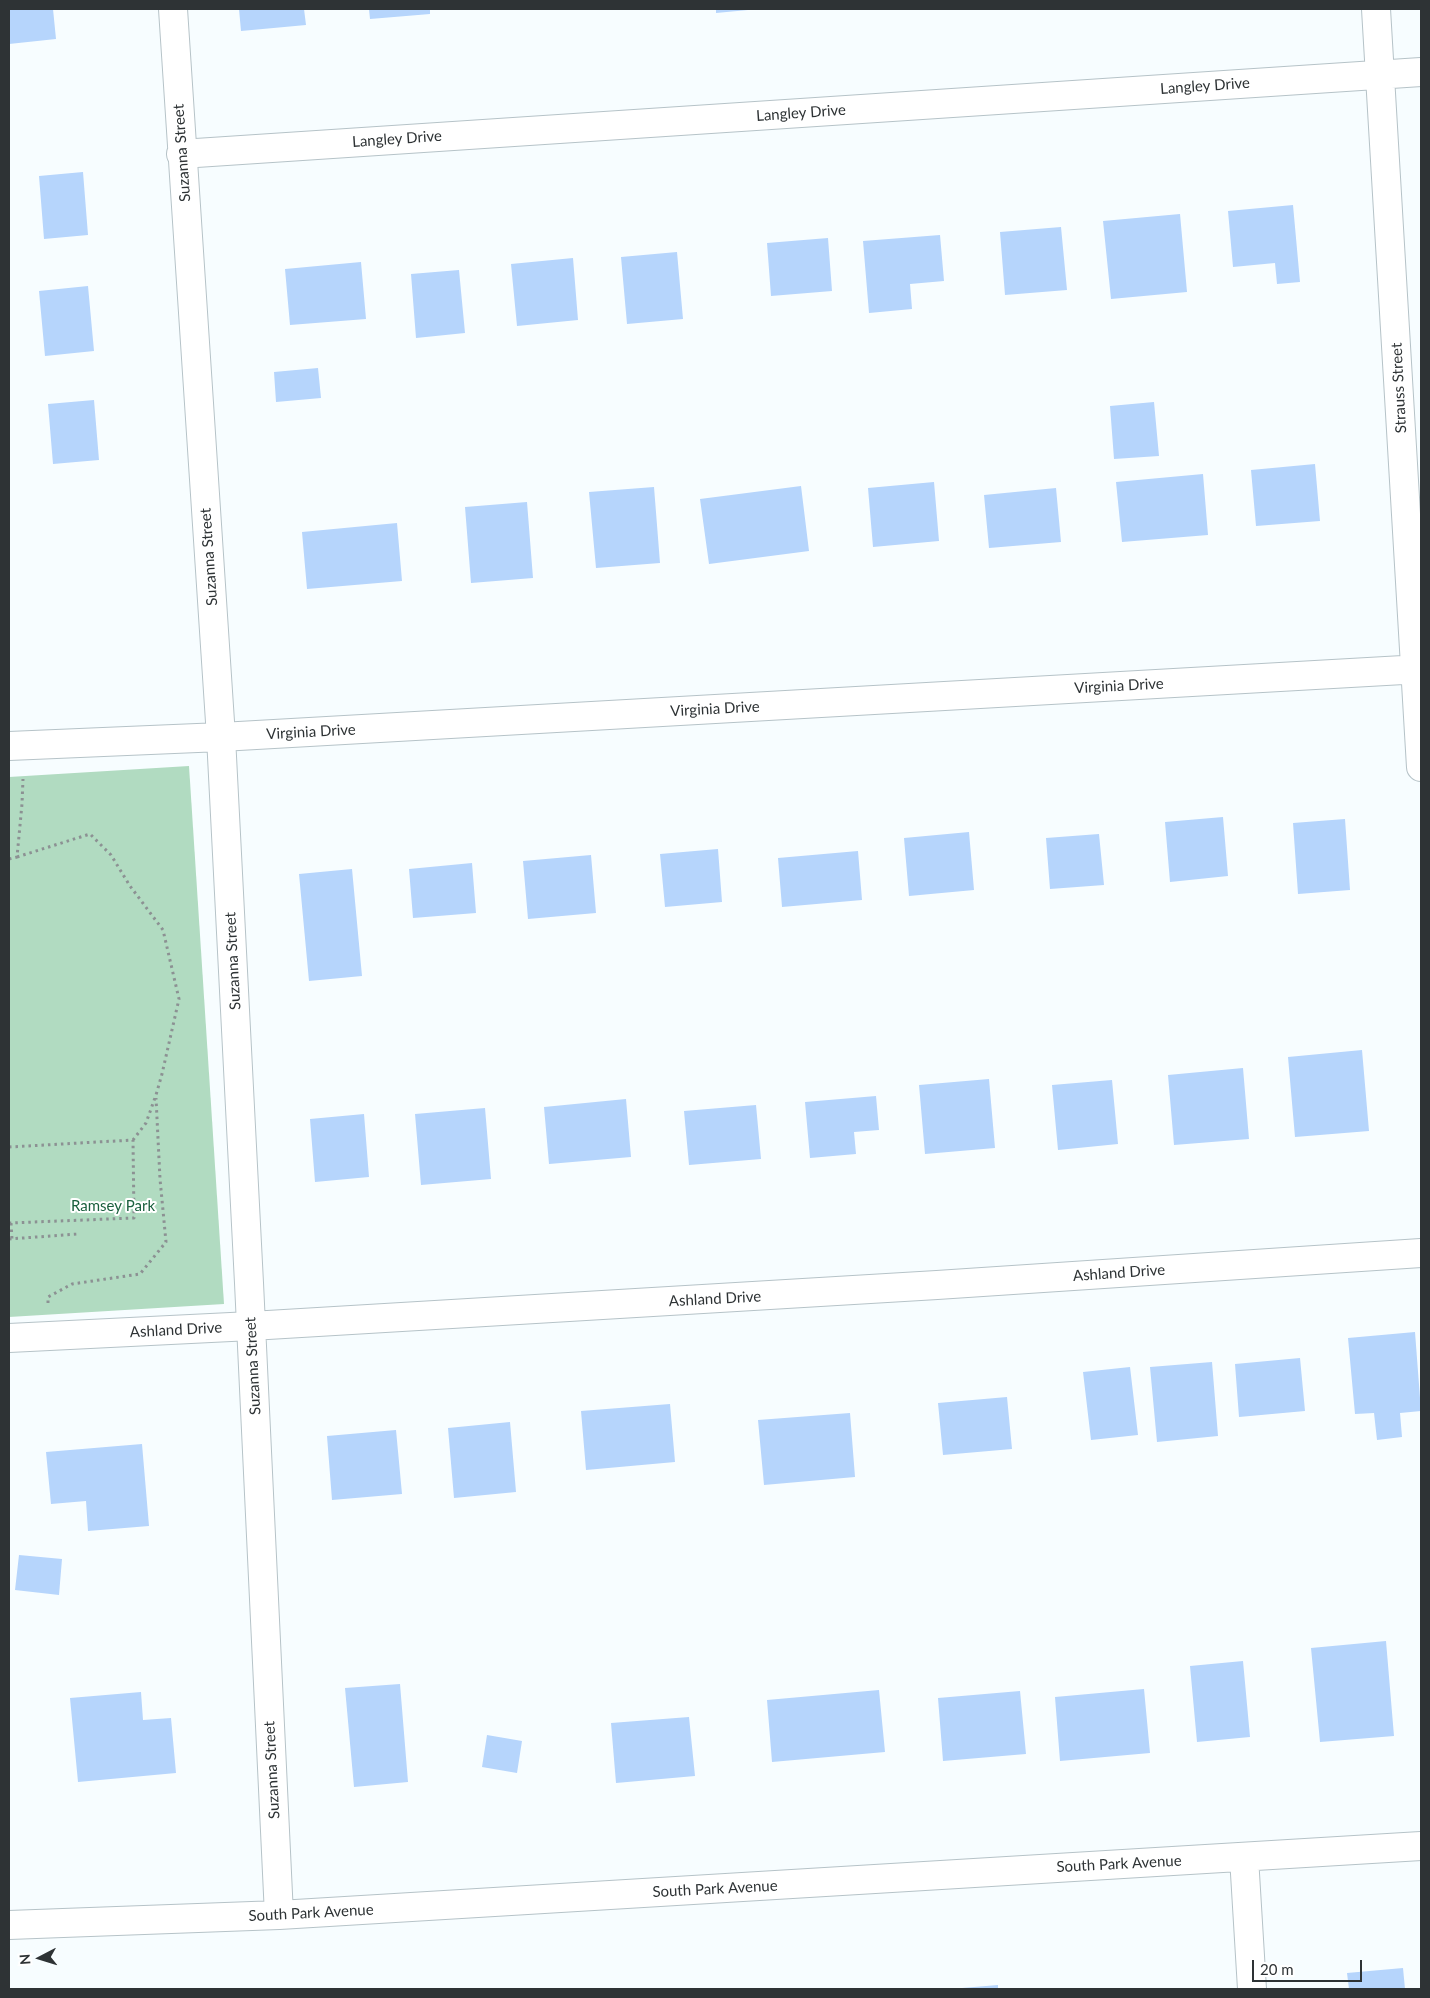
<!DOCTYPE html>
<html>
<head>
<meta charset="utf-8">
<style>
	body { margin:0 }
	#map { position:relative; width:1430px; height:1998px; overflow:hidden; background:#f7fdff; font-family:Lato,sans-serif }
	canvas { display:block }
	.frame { position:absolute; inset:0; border:10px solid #2e3335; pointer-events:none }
	.north { position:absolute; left:15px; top:1933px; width:50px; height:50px; -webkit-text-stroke:4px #fff; paint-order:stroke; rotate:265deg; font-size:14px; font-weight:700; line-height:20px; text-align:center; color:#2e3335 }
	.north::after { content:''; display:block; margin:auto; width:18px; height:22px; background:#2e3335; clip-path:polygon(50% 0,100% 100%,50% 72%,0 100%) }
	.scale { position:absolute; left:1252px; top:1960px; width:110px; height:22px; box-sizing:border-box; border:2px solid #2e3335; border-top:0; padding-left:6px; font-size:15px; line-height:18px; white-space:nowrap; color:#2e3335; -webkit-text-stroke:4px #fff; paint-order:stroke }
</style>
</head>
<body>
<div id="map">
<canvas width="1430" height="1998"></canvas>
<div class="frame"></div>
<div class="north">N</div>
<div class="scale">20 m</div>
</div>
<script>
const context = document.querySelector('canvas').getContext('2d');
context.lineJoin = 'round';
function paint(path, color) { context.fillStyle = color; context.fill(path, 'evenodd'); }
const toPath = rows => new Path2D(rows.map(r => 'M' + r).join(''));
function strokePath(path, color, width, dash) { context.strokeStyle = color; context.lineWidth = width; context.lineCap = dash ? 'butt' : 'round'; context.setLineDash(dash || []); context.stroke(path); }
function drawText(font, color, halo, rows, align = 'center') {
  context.font = font + ' Lato,sans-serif'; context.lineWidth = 4; context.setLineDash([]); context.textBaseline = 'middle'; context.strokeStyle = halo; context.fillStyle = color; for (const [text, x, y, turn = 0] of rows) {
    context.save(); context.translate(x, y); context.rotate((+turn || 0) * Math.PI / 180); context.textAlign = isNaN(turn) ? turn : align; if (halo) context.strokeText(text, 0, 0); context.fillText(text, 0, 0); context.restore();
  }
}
const green = toPath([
	[189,766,224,1304,9,1317,9,777]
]);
const building = toPath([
	[9,9,53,9,56,39,9,44],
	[239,9,304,9,306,25,241,31],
	[369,9,430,9,430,14,370,19],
	[716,9,748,9,748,10,716,13],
	[83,172,88,235,44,239,39,176],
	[1293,205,1300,282,1277,284,1275,263,1233,267,1228,211],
	[1180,214,1187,292,1111,299,1103,221],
	[1061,227,1067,290,1005,295,1000,232],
	[940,235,944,281,910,284,912,309,869,313,863,241],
	[828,238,832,291,771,296,767,243],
	[677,252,683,319,627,324,621,257],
	[573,258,578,320,517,326,511,264],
	[361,262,366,319,290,325,285,269],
	[459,270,465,333,416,338,411,274],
	[88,286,94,351,45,356,39,291],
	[318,368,321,398,276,402,274,372],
	[94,400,99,460,53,464,48,404],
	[1154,402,1159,456,1114,459,1110,406],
	[1315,464,1320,521,1256,526,1251,470],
	[1203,474,1208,535,1122,542,1116,482],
	[934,482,939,541,873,547,868,488],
	[801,486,809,551,709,564,700,499],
	[654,487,660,563,596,568,589,492],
	[1056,488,1061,542,989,548,984,495],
	[527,502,533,578,471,583,465,507],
	[397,523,402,581,307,589,302,532],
	[1223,817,1228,876,1170,882,1165,822],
	[1345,819,1350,890,1298,894,1293,823],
	[969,832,974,890,909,896,904,838],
	[1099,834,1104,885,1050,889,1046,838],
	[718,849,722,902,665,907,660,854],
	[858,851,862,900,782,907,778,858],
	[591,855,596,913,528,919,523,861],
	[472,863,476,913,413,918,409,869],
	[352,869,362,976,309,981,299,874],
	[1362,1050,1369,1131,1295,1137,1288,1057],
	[1243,1068,1249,1139,1174,1145,1168,1075],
	[989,1079,995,1148,925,1154,919,1085],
	[1112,1080,1118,1144,1058,1150,1052,1085],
	[876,1096,879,1130,854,1132,856,1154,810,1158,805,1102],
	[626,1099,631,1157,549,1164,544,1107],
	[756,1105,761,1159,689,1165,684,1111],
	[485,1108,491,1179,421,1185,415,1114],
	[364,1114,369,1177,315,1182,310,1119],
	[1415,1332,1421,1411,1400,1413,1402,1437,1377,1440,1374,1413,1355,1414,1348,1338],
	[1300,1358,1305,1411,1239,1417,1235,1364],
	[1212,1362,1218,1436,1157,1442,1150,1367],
	[1130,1367,1138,1435,1091,1440,1083,1372],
	[1007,1397,1012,1449,943,1455,938,1403],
	[670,1404,675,1462,586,1470,581,1411],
	[850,1413,855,1477,764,1485,758,1420],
	[510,1422,516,1492,454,1498,448,1428],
	[396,1430,402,1494,332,1500,327,1436],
	[142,1444,149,1526,88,1531,86,1501,51,1504,46,1452],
	[19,1555,62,1559,59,1595,15,1590],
	[1386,1641,1394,1736,1320,1742,1311,1648],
	[1243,1661,1250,1737,1197,1742,1190,1666],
	[400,1684,408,1782,354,1787,345,1688],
	[1144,1689,1150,1753,1060,1761,1055,1697],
	[879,1690,885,1752,772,1762,767,1700],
	[1020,1691,1026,1754,943,1761,938,1698],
	[141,1692,143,1720,171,1718,176,1773,78,1782,70,1698],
	[689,1717,695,1776,616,1783,611,1723],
	[487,1735,522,1741,517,1773,482,1767],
	[1403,1968,1405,1989,1349,1989,1347,1973],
	[998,1985,998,1989,963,1989,962,1988]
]);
const path = toPath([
	[17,857,90,834,111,855,130,886,163,930,179,999,162,1074,156,1095,146,1123,133,1140],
	[9,859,17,857,22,804,23,779],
	[9,1147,133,1140,134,1218,9,1223],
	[11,1223,12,1239],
	[9,1239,78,1234],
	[48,1303,48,1297,72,1284,140,1274,166,1242,160,1179,156,1098]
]);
const minor = toPath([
	[173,9,221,737,249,1283,279,1915],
	[1376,9,1421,767],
	[181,154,1421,72],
	[9,746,221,737,1421,669],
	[9,1338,251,1326,937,1285,1421,1253],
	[1244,1857,1252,1989],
	[9,1925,279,1915,1421,1846]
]);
const streetNames = [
	["Langley Drive",1205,86,-4],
	["Langley Drive",801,113,-4],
	["Langley Drive",397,139,-4],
	["Suzanna Street",182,153,-94],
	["Strauss Street",1399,388,-93],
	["Suzanna Street",209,557,-94],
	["Virginia Drive",1119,686,-3],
	["Virginia Drive",715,709,-3],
	["Virginia Drive",311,732,-3],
	["Suzanna Street",233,961,-93],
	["Ashland Drive",1119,1273,-4],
	["Ashland Drive",715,1299,-3],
	["Ashland Drive",176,1330,-3],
	["Suzanna Street",253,1366,-93],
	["Suzanna Street",272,1770,-93],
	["South Park Avenue",1119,1864,-3],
	["South Park Avenue",715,1889,-3],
	["South Park Avenue",311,1913,-3]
];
const parkNames = [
	["Ramsey Park",113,1206]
];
paint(green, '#b1dbc1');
paint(building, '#b6d5fc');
strokePath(minor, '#b6c3c8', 30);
strokePath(path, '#8c9193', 3, [2.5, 4]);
strokePath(minor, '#fff', 28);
drawText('15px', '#2e3335', '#fff', streetNames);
drawText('15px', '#195f3d', '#fff', parkNames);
</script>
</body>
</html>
